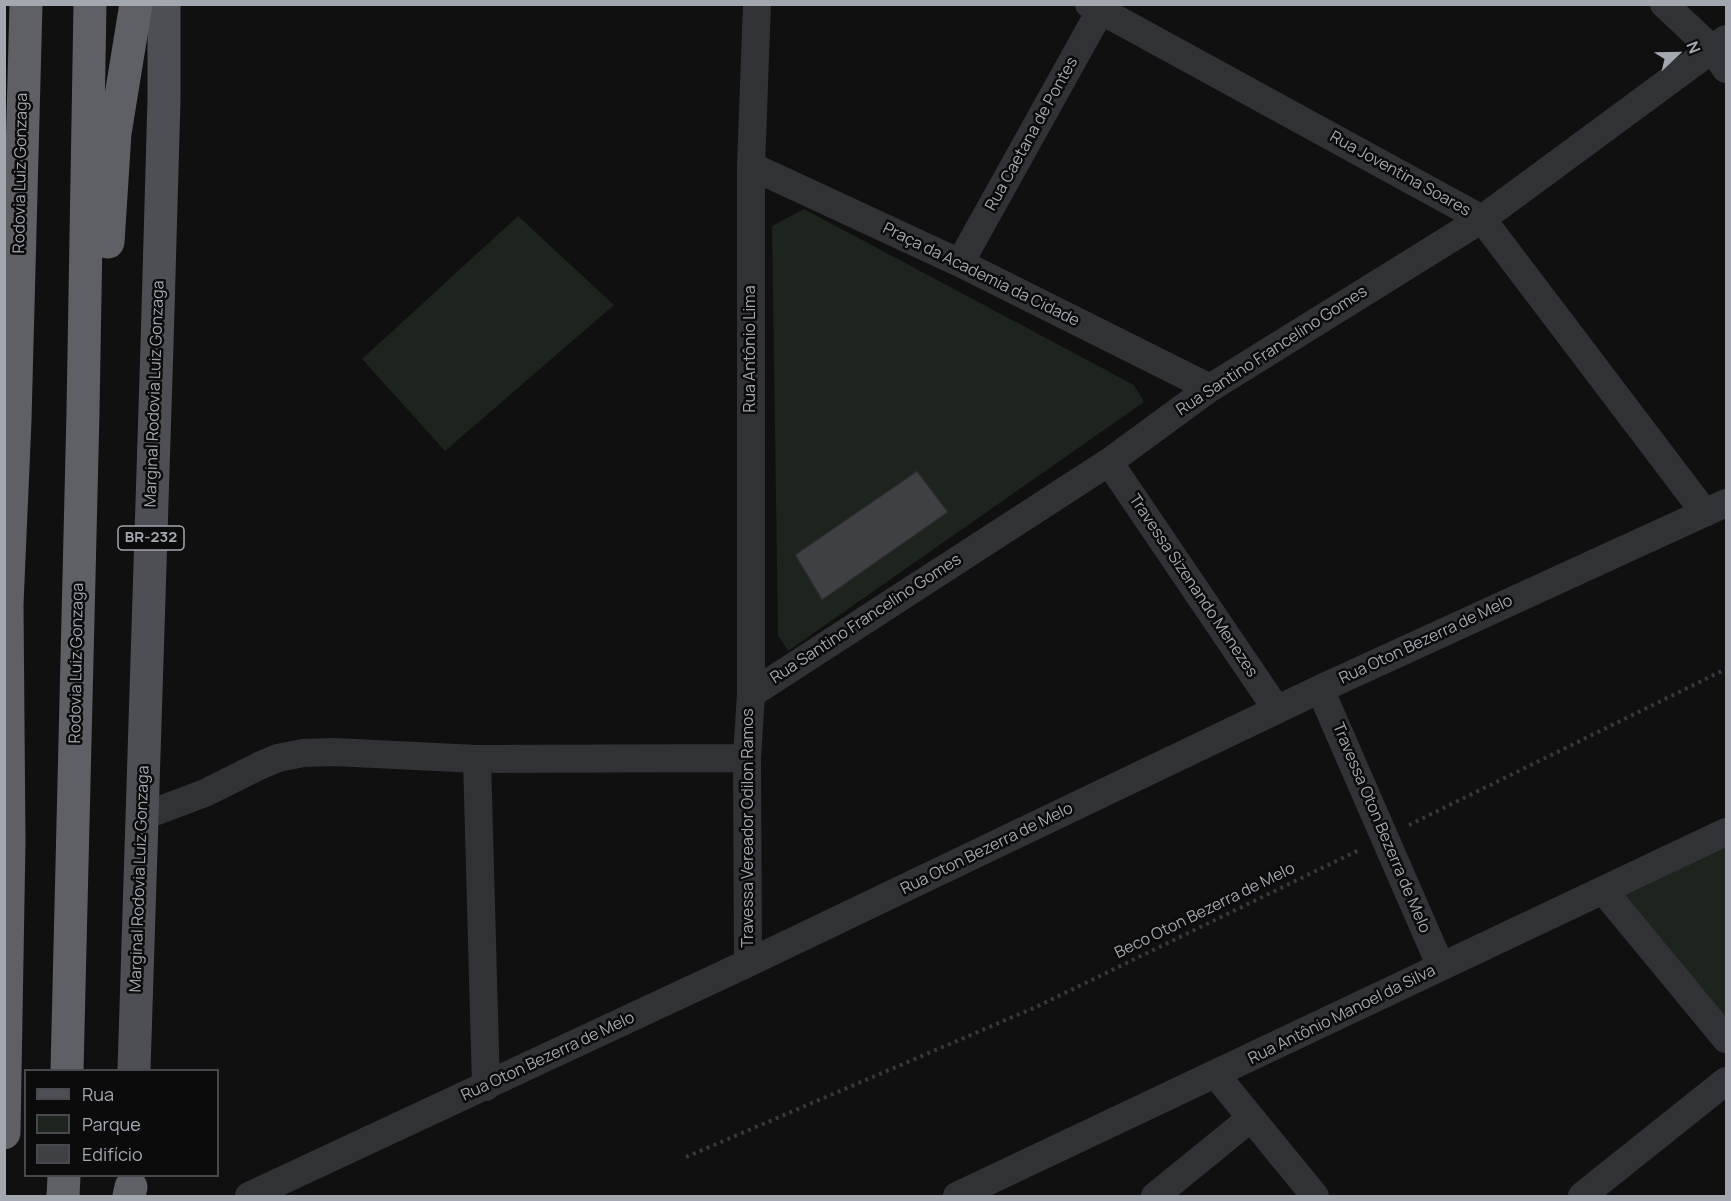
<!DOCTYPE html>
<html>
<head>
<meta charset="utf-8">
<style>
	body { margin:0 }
	#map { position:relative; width:1731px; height:1201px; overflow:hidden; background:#101011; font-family:Manrope,sans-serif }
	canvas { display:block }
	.frame { position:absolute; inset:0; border:6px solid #a3a7b0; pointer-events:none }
	.legend { position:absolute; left:24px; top:1069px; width:195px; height:108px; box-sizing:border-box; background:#0b0b0c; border:2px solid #48494e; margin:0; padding:8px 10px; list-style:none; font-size:18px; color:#a3a7b0 }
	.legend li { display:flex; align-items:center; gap:12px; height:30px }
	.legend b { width:30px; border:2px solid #48494e }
	.north { position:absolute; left:1647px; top:24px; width:60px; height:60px; -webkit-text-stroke:4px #0b0b0c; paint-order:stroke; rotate:68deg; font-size:16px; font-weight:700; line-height:24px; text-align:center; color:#a3a7b0 }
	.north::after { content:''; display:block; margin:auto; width:21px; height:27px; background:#a3a7b0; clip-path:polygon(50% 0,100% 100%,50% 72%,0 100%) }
</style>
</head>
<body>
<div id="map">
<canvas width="1731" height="1201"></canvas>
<div class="frame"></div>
<ul class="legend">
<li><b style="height:8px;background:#4e4f54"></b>Rua</li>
<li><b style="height:16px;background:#1d231d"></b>Parque</li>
<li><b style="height:16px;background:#3f4044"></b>Edifício</li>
</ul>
<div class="north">N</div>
</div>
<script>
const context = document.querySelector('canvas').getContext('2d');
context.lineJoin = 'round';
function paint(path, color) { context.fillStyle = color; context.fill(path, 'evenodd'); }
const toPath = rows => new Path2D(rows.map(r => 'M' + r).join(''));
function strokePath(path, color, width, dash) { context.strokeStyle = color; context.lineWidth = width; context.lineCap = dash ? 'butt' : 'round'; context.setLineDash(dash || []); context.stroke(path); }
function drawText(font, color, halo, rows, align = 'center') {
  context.font = font + ' Manrope,sans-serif'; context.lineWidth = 5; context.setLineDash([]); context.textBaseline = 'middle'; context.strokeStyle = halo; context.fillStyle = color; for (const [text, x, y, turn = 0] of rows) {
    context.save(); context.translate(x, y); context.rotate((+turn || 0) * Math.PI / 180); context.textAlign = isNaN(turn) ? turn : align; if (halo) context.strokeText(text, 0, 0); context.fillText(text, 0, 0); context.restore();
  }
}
const green = toPath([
	[804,209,1134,385,1144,402,788,651,778,635,772,226],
	[518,216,614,305,445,451,362,359],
	[1726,832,1726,1039,1603,890]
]);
const building = toPath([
	[917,471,948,512,822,600,795,555,917,471]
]);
const path = toPath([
	[1409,825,1726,669],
	[686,1157,1036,1007,1359,850]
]);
const minor = toPath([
	[1089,4,1482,219,1705,513],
	[1664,4,1713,50,1726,69],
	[751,166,960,263,1210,388],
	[960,263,1104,4],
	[1109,462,1277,710],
	[1320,689,1441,967],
	[751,694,1109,462,1210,388,1482,219,1726,39],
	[477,759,486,1087],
	[141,817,205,793,259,766,278,758,303,753,334,752,477,759,747,758],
	[1603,890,1726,1039],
	[748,963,747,758,751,694,751,166,757,4],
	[1216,1075,1315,1196],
	[249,1196,748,963,1320,689,1726,503],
	[957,1196,1726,832],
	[1155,1196,1251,1118],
	[1582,1196,1726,1081]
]);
const major = toPath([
	[134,1070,157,345,164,100,164,4]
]);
const highway = toPath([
	[108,242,115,133,136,4],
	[67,1070,83,412,90,4],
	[4,1133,9,841,7,604,15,420,26,4],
	[63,1196,64,1176],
	[129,1196,131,1187]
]);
const shields = [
	[151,538,66]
];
const shieldNames = [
	["BR-232",151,538]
];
const streetNames = [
	["Rua Caetana de Pontes",1032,134,-61],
	["Rodovia Luiz Gonzaga",21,173,-89],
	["Rua Joventina Soares",1400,174,29],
	["Praça da Academia da Cidade",981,275,26],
	["Rua Antônio Lima",751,349,-90],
	["Rua Santino Francelino Gomes",1272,351,-33],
	["Marginal Rodovia Luiz Gonzaga",155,394,-88],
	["Travessa Sizenando Menezes",1193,586,56],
	["Rua Santino Francelino Gomes",866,619,-33],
	["Rua Oton Bezerra de Melo",1426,640,-25],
	["Rodovia Luiz Gonzaga",77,663,-89],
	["Travessa Vereador Odilon Ramos",749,828,-90],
	["Travessa Oton Bezerra de Melo",1381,828,67],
	["Rua Oton Bezerra de Melo",987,849,-26],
	["Marginal Rodovia Luiz Gonzaga",140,879,-88],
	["Beco Oton Bezerra de Melo",1205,911,-26],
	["Rua Antônio Manoel da Silva",1342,1015,-26],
	["Rua Oton Bezerra de Melo",548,1057,-25]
];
paint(green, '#1d231d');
paint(building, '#3f4044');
strokePath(building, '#2a2a2d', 1.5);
strokePath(path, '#37393c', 4, [3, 4.5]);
strokePath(minor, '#313235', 28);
strokePath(major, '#4e4f54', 33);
strokePath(highway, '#5e6066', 33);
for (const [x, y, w] of shields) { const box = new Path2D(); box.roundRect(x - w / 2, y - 12, w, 24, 4.5); context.fillStyle = '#0b0b0c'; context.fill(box); strokePath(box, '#a3a7b0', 1.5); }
drawText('bold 15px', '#a3a7b0', null, shieldNames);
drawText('16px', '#a3a7b0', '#0b0b0c', streetNames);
</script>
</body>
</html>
